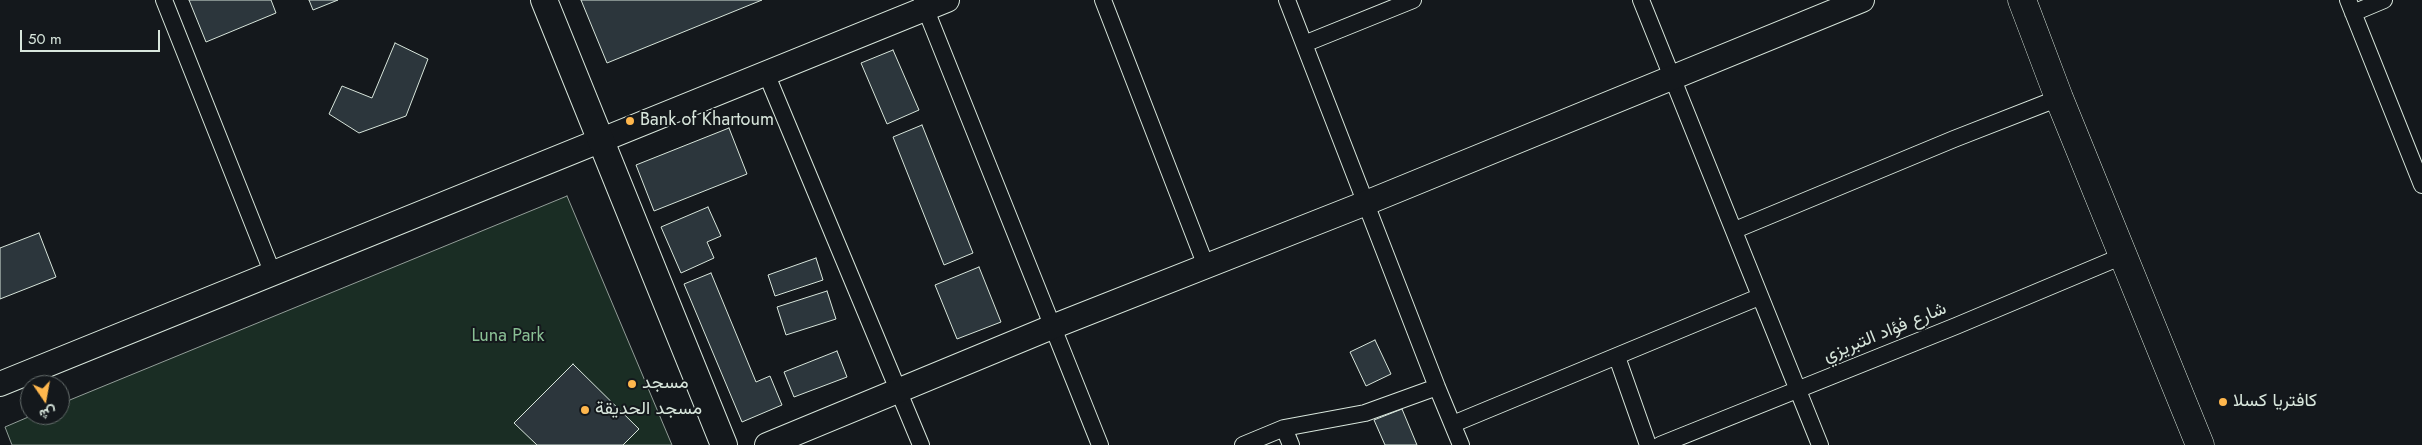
<!DOCTYPE html>
<html>
<head>
<meta charset="utf-8">
<style>
	body { margin:0 }
	#map { position:relative; width:2422px; height:445px; overflow:hidden; background:#14181c; font-family:Jost,Vazirmatn,sans-serif }
	canvas { display:block }
	.north { position:absolute; left:20px; top:375px; width:50px; height:50px; box-sizing:border-box; background:#14181c; border:1px solid #626a69; border-radius:50%; rotate:168deg; font-size:14px; font-weight:700; line-height:20px; text-align:center; color:#d8e6dc }
	.north::after { content:''; display:block; margin:auto; width:18px; height:22px; background:#ffb74d; clip-path:polygon(50% 0,100% 100%,50% 72%,0 100%) }
	.scale { position:absolute; left:20px; top:30px; width:140px; height:22px; box-sizing:border-box; border:2px solid #d8e6dc; border-top:0; padding-left:6px; font-size:15px; line-height:18px; white-space:nowrap; color:#d8e6dc; -webkit-text-stroke:4px #14181c; paint-order:stroke }
</style>
</head>
<body>
<div id="map">
<canvas width="2422" height="445"></canvas>
<div class="north">ش</div>
<div class="scale">50 m</div>
</div>
<script>
const context = document.querySelector('canvas').getContext('2d');
context.lineJoin = 'round';
function paint(path, color) { context.fillStyle = color; context.fill(path, 'evenodd'); }
const toPath = rows => new Path2D(rows.map(r => 'M' + r).join(''));
function strokePath(path, color, width, dash) { context.strokeStyle = color; context.lineWidth = width; context.lineCap = dash ? 'butt' : 'round'; context.setLineDash(dash || []); context.stroke(path); }
function drawText(font, color, halo, rows, align = 'center') {
  context.font = font + ' Jost,Vazirmatn,sans-serif'; context.lineWidth = 4; context.setLineDash([]); context.textBaseline = 'middle'; context.strokeStyle = halo; context.fillStyle = color; for (const [text, x, y, turn = 0] of rows) {
    context.save(); context.translate(x, y); context.rotate((+turn || 0) * Math.PI / 180); context.textAlign = isNaN(turn) ? turn : align; if (halo) context.strokeText(text, 0, 0); context.fillText(text, 0, 0); context.restore();
  }
}
const green = toPath([
	[567,196,672,445,12,445,5,427,33,415,60,415,60,404,567,196]
]);
const building = toPath([
	[189,0,271,0,276,13,206,42,189,0],
	[309,0,338,0,313,10,309,0],
	[581,0,762,0,607,63,581,0],
	[395,43,428,59,406,116,359,133,329,114,342,86,372,98,395,43],
	[893,50,919,110,887,124,861,63,893,50],
	[922,125,973,253,944,265,893,137,922,125],
	[729,128,747,174,654,211,636,165,729,128],
	[708,207,721,236,707,242,714,258,681,273,661,227,708,207],
	[39,233,56,277,0,299,0,248,39,233],
	[816,258,823,280,775,296,768,275,816,258],
	[979,267,1001,322,957,339,935,285,979,267],
	[711,273,756,382,770,376,782,405,742,422,684,284,711,273],
	[827,291,836,319,786,335,777,307,827,291],
	[1375,340,1391,374,1366,386,1350,352,1375,340],
	[837,351,847,377,794,397,784,372,837,351],
	[573,364,639,429,623,445,537,445,514,423,573,364],
	[1402,409,1417,445,1385,445,1374,420,1402,409]
]);
const street = toPath([
	[164,0,273,274],
	[922,0,1100,445],
	[1103,0,1206,266],
	[1287,0,1437,387,1461,445],
	[1641,0,1820,445],
	[2348,0,2422,185],
	[2353,13,2384,0],
	[1304,44,1413,0],
	[766,73,921,445],
	[1735,230,1954,139,2059,98],
	[1617,357,1648,445],
	[1453,424,1759,297],
	[1284,428,1291,445],
	[1243,445,1284,428,1365,413,1437,387],
	[1660,445,1956,326,2125,255]
]);
const secondary = toPath([
	[0,384,947,0],
	[767,445,1052,327,1366,203,1862,0]
]);
const primary = toPath([
	[544,0,724,445]
]);
const highway = toPath([
	[2022,0,2059,98,2200,445]
]);
const markers = [
	[630,121,5,"#ffb74d"],
	[632,384,5,"#ffb74d"],
	[2223,402,5,"#ffb74d"],
	[585,410,5,"#ffb74d"]
];
const poiNames = [
	["Bank of Khartoum",640,121],
	["مسجد",642,384],
	["كافتريا كسلا",2233,402],
	["مسجد الحديقة",595,410]
];
const streetNames = [
	["شارع فؤاد التبريزي",1885,333,-22]
];
const parkNames = [
	["Luna Park",508,337]
];
paint(green, '#1a2d24');
strokePath(green, '#939e99', 1);
paint(building, '#2c363c');
strokePath(building, '#d8e6dc', 1);
strokePath(street, '#d8e6dc', 18);
strokePath(secondary, '#d8e6dc', 26);
strokePath(primary, '#d8e6dc', 28);
strokePath(highway, '#d8e6dc', 29);
strokePath(street, '#14181c', 16);
strokePath(secondary, '#14181c', 24);
strokePath(primary, '#14181c', 26);
strokePath(highway, '#14181c', 28);
for (const [x, y, r, color] of markers) { const dot = new Path2D(); dot.arc(x, y, r, 0, 2 * Math.PI); context.fillStyle = color; context.fill(dot); strokePath(dot, '#14181c', 2); }
drawText('18px', '#d8e6dc', '#14181c', poiNames, 'left');
drawText('18px', '#d8e6dc', '#14181c', streetNames);
drawText('18px', '#8ac095', '#14181c', parkNames);
</script>
</body>
</html>
